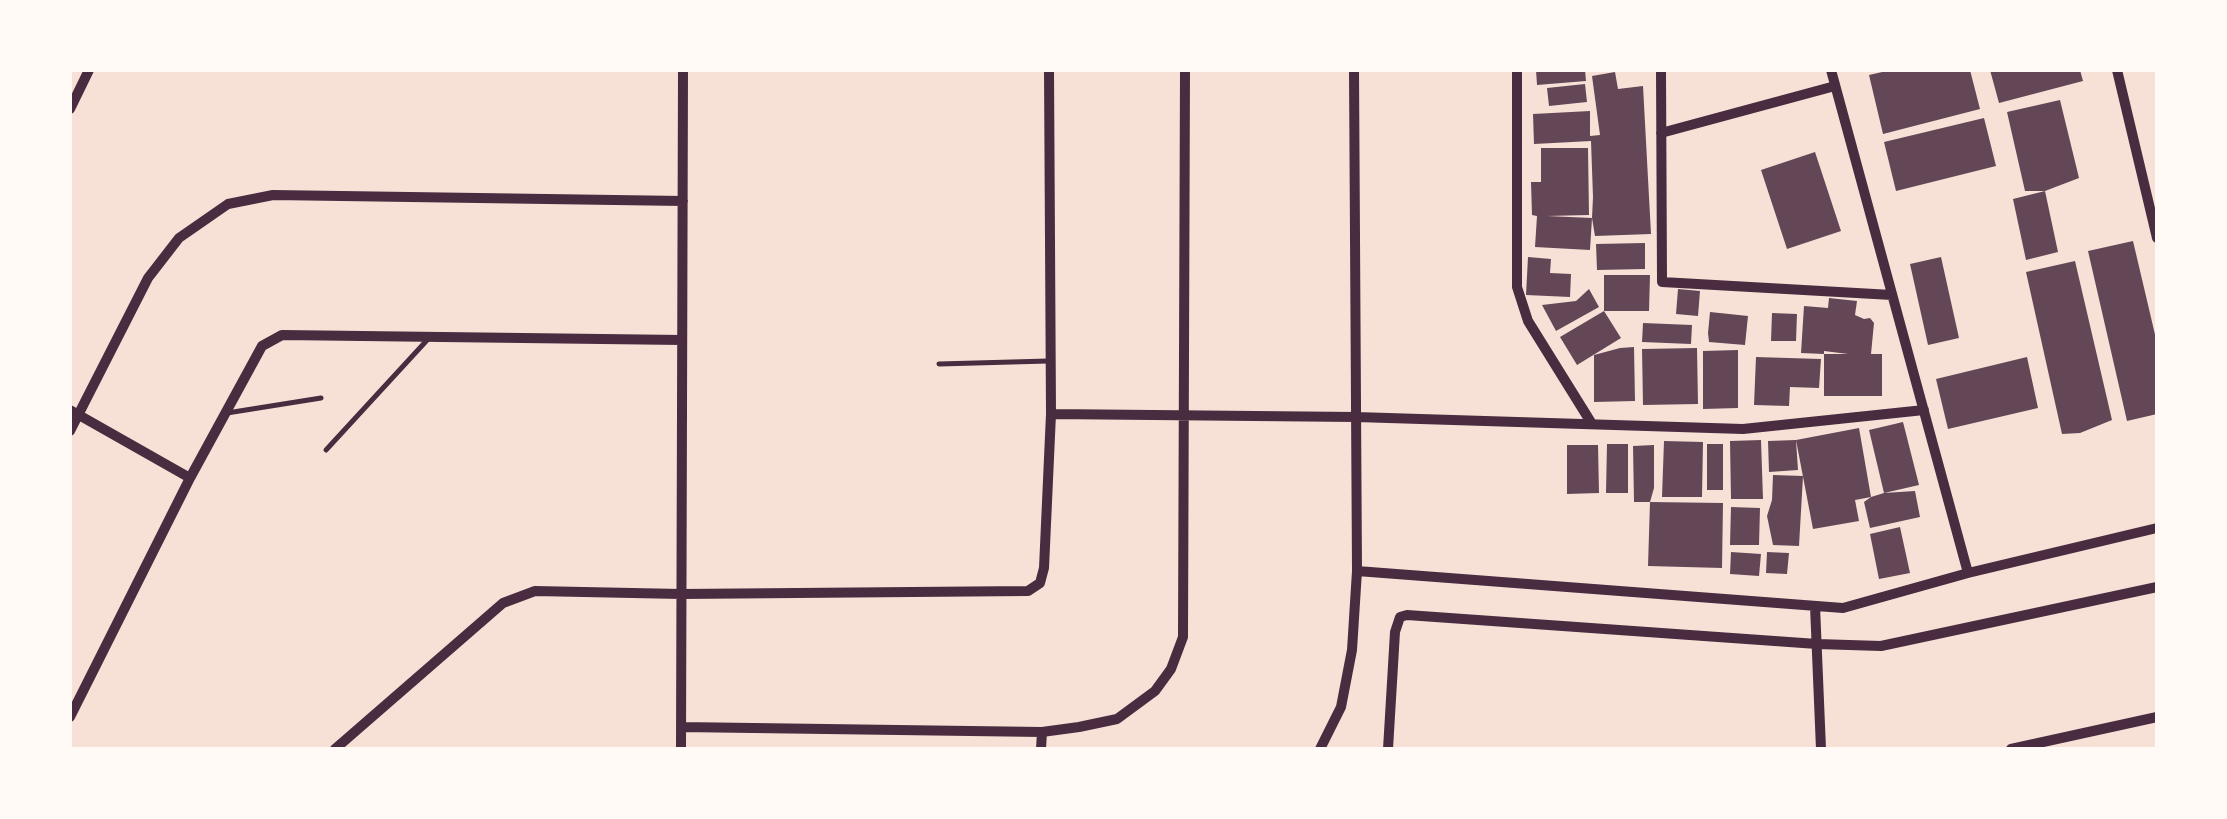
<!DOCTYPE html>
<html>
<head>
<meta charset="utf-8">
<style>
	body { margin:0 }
	#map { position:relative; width:2227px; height:819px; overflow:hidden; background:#f7e1d7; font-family:Cabin,sans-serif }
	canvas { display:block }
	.frame { position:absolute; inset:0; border:72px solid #fffaf5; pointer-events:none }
</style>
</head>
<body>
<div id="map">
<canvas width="2227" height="819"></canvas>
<div class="frame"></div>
</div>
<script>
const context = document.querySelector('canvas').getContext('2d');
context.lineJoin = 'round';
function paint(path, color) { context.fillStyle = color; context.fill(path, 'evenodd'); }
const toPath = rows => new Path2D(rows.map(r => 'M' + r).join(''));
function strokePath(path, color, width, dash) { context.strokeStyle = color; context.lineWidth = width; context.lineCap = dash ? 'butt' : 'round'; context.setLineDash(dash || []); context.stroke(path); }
const building = toPath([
	[1536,70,1585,70,1586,81,1537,85],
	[1891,70,1970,70,1980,109,1883,134,1869,75],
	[1990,70,2080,70,2083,81,1999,103],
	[1615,72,1618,89,1643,86,1651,234,1595,236,1592,218,1593,197,1591,141,1534,144,1533,114,1590,111,1590,136,1600,135,1592,76],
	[1585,84,1587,102,1549,106,1547,88],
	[2060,100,2079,178,2045,191,2025,191,2007,112],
	[1984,118,1996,166,1896,191,1884,142],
	[1541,148,1588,148,1589,215,1547,216,1592,218,1590,250,1535,247,1537,216,1532,215,1531,182,1541,182],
	[1815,152,1841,231,1787,249,1761,170],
	[2045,191,2058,252,2026,260,2013,199],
	[2133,241,2157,343,2157,414,2127,421,2088,251],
	[1645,243,1645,269,1597,270,1596,244],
	[1528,257,1551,259,1550,273,1571,274,1570,297,1526,295],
	[1941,257,1959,338,1928,345,1910,264],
	[2075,261,2112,420,2080,433,2062,434,2026,272],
	[1604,275,1650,275,1649,311,1604,311],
	[1589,289,1599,307,1556,331,1542,305,1576,301],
	[1678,289,1700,291,1698,316,1676,314],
	[1829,298,1857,301,1855,315,1864,319,1870,318,1874,323,1871,354,1882,354,1882,396,1824,396,1824,354,1848,354,1824,351,1824,354,1801,353,1804,306,1828,308],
	[1604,311,1621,338,1577,365,1560,337],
	[1710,312,1748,316,1745,345,1709,342,1708,333],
	[1772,313,1797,314,1796,341,1771,341],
	[1643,323,1692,325,1691,344,1642,342],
	[1634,347,1635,401,1594,402,1594,355,1620,348],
	[1697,348,1698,404,1643,405,1642,349],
	[1738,350,1738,408,1703,409,1703,351],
	[1756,357,1821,359,1819,388,1790,387,1789,406,1754,405],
	[2027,357,2038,408,1948,429,1936,379],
	[1903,422,1919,485,1884,493,1915,491,1920,517,1870,528,1864,502,1871,497,1855,500,1859,521,1813,529,1796,440,1798,470,1769,472,1768,441,1796,440,1859,428,1871,497,1884,493,1869,430],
	[1761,440,1763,499,1731,499,1730,441],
	[1664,441,1703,442,1702,497,1662,497],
	[1607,444,1628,444,1628,493,1606,493],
	[1707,444,1723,444,1723,490,1707,490],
	[1567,445,1598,445,1599,493,1567,494],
	[1654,445,1654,488,1650,502,1634,502,1633,446],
	[1773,475,1803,476,1799,546,1773,545,1767,516,1772,500],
	[1650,502,1723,503,1722,568,1648,566],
	[1731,507,1760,508,1759,545,1730,545],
	[1900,527,1910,573,1879,579,1870,534],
	[1731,552,1761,554,1759,576,1730,574],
	[1767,552,1789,553,1787,574,1766,573]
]);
const service = toPath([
	[939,364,1048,361],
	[227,413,321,398],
	[326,450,429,338]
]);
const minor = toPath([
	[1517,70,1517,287,1528,321,1592,424],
	[1661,70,1662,282,1892,295],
	[1831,70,1968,573],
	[2117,70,2157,238],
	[70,109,89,70],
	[1661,133,1835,86],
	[70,410,190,478],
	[1051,414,1356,417,1743,429,1924,410],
	[70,431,148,278,179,238,228,204,273,195,683,201],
	[1357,571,1843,608,1968,573,2157,528],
	[1815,606,1821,749],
	[70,717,190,478,262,346,282,335,682,340],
	[681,727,1042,732,1079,727,1117,719,1155,691,1171,669,1183,637,1185,70],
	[335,749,503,603,535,591,681,594,1028,591,1040,583,1044,568,1051,414,1049,70],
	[681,749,683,70],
	[1041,749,1042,732],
	[1320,749,1341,707,1352,650,1357,571,1354,70],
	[1388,749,1395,632,1400,617,1407,615,1817,644,1881,646,2157,587],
	[2011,749,2157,717]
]);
paint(building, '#644757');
strokePath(service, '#4a2c40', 5);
strokePath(minor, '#4a2c40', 10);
</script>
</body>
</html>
